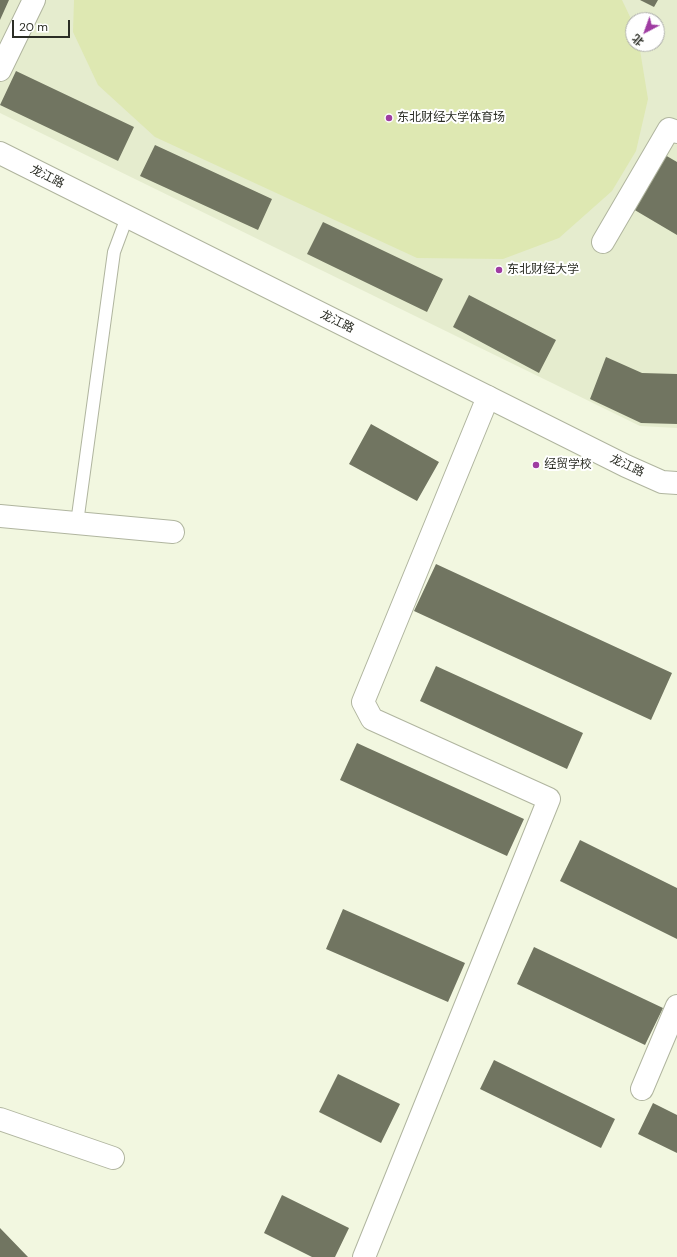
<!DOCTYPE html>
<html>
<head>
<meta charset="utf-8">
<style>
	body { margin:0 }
	#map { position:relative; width:677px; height:1257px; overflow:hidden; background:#f2f7e0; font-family:"DM Sans","Noto Sans SC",sans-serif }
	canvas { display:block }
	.north { position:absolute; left:625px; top:12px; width:40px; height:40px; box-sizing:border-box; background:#fff; border:1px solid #aaaba8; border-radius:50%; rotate:221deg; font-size:11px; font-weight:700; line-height:16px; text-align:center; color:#2b2d25 }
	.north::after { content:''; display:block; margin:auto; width:14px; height:18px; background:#9f3ca2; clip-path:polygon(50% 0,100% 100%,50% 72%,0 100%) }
	.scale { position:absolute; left:12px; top:20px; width:58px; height:18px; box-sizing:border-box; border:2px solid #2b2d25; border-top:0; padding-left:5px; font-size:12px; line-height:14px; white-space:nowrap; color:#2b2d25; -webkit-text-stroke:3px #fff; paint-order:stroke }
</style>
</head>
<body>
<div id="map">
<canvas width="677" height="1257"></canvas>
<div class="north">北</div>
<div class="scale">20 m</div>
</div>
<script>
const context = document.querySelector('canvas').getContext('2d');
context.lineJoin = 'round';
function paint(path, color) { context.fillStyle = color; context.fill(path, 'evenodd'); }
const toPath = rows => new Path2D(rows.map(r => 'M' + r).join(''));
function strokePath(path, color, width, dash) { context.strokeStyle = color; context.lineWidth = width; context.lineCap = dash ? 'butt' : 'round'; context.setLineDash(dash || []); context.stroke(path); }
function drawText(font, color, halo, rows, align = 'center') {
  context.font = font + ' "DM Sans","Noto Sans SC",sans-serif'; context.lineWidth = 4; context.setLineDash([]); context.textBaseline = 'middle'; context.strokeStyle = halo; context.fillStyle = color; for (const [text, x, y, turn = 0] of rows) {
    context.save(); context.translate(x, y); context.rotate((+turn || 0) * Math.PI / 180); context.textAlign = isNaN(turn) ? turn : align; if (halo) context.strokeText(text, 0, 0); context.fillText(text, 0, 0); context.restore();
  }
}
const built = toPath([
	[0,0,677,0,677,428,640,426,0,113],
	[633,20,657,20,657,44,633,44]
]);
const green = toPath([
	[74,0,622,0,633,23,633,44,639,44,648,99,636,151,612,191,559,238,503,259,417,258,155,137,98,85,73,32]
]);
const building = toPath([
	[0,0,9,0,0,20],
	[640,0,658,0,654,7],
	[16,71,134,127,118,161,0,105],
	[155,145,272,199,258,230,140,176],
	[665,155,677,162,677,235,633,209],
	[323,222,443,279,427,312,307,254],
	[469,295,556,340,539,373,453,327],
	[606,357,642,373,677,374,677,424,641,423,590,399],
	[371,424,439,462,417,501,349,464],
	[436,564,672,673,651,720,414,611],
	[436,666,583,733,567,769,420,701],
	[357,743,524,819,507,856,340,780],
	[580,840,677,888,677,939,560,881],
	[343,909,465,963,448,1002,326,949],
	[534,947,663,1008,645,1045,517,984],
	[494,1060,615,1119,601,1148,480,1089],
	[338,1074,400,1104,381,1143,319,1112],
	[653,1103,677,1115,677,1153,638,1134],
	[282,1195,349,1228,335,1257,312,1257,264,1233],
	[0,1228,28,1257,0,1257]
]);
const service = toPath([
	[77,523,114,252,127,217]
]);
const minor = toPath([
	[0,70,34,0],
	[603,242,669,129,677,132],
	[0,516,173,532],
	[642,1089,677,1006],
	[0,1119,113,1158],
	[364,1257,549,799,372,719,363,702,488,397]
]);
const tertiary = toPath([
	[0,153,626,466,662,482,677,483]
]);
const markers = [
	[389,118,4,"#9f3ca2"],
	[499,270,4,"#9f3ca2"],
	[536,465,4,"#9f3ca2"]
];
const poiNames = [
	["东北财经大学体育场",397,118],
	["东北财经大学",507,270],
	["经贸学校",544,465]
];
const streetNames = [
	["龙江路",47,177,27],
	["龙江路",337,322,26],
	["龙江路",627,466,25]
];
paint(built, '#e5ecce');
paint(green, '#dee8b2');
paint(building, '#717561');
strokePath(service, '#b0b59f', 14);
strokePath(minor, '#b0b59f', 24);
strokePath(tertiary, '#b0b59f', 24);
strokePath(service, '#fff', 12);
strokePath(minor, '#fff', 22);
strokePath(tertiary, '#fff', 22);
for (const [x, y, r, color] of markers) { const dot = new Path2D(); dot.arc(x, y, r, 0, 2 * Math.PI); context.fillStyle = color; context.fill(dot); strokePath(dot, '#fff', 1.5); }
drawText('12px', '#2b2d25', '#fff', poiNames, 'left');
drawText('12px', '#2b2d25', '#fff', streetNames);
</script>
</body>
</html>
